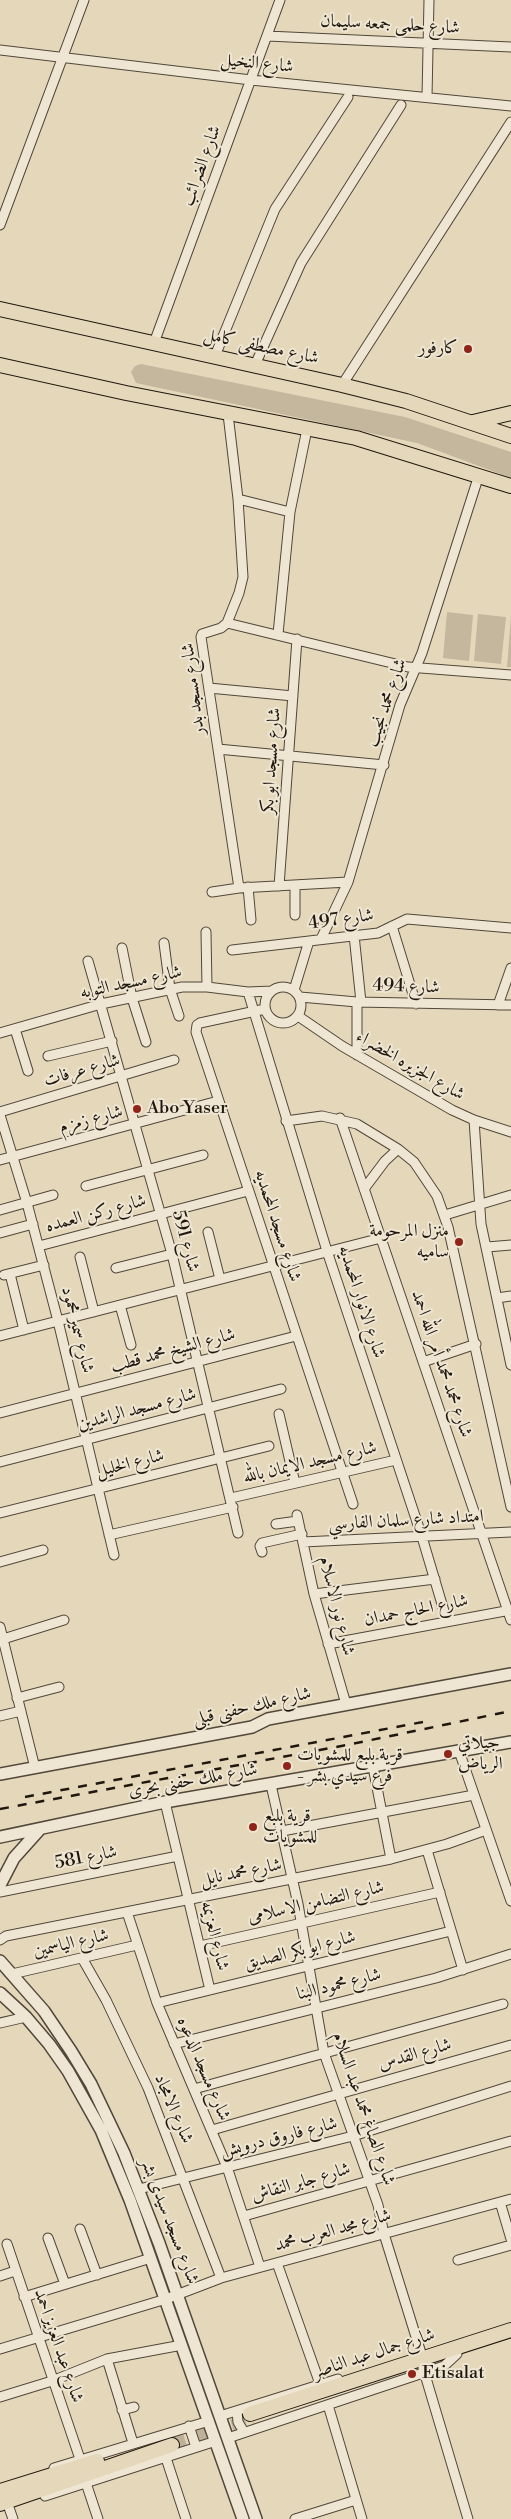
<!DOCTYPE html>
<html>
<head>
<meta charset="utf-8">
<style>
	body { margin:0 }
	canvas { display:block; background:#e5d8ba }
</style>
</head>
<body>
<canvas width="511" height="2519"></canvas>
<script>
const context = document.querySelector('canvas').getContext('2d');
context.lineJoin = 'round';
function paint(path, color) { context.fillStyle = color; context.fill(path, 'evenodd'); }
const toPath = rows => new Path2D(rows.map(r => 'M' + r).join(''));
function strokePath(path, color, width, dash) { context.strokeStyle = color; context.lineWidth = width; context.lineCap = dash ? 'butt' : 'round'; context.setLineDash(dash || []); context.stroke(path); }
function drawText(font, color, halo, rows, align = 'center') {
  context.font = font + ' "Libre Bodoni",Amiri,serif'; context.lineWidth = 4; context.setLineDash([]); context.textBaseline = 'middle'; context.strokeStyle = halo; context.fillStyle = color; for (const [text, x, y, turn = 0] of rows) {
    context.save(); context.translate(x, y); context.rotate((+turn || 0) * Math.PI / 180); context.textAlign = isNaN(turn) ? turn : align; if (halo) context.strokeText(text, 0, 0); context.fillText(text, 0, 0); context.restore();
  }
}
const green = toPath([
	[141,364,405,417,511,452,511,478,417,443,136,383,131,372,135,366],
	[447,612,473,615,469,661,443,658],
	[478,614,506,617,501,664,474,661],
	[511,616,511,667,507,667]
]);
const primaryTunnel = toPath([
	[172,2445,253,2420]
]);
const minor = toPath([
	[267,36,511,47],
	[0,50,251,80,511,106],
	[427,97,429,0],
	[0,225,84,0],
	[154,343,280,0],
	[215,356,275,209,348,97],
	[255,365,301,263,401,105],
	[342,385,511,122],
	[228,414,238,499,243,577,239,593,227,623,221,628,202,634,201,637,239,888],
	[238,499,290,512],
	[227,623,408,667,511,675],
	[278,634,290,512,307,429],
	[209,688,293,696],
	[218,749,384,765],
	[295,885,295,915],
	[279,886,297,639],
	[248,887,251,920],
	[212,892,239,888,348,882],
	[392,926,416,1004],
	[206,932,207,987],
	[354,935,361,1002],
	[321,939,348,882,400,705,422,653,479,475],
	[164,943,170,989,179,1016],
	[122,948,132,998,146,1042],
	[232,950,378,933,407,919,511,928],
	[88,961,172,1254,238,1533],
	'265 1005a18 18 0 1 1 36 0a18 18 0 1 1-36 0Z',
	[294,990,309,941],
	[248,992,327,1251,422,1537,447,1621],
	[300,997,357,1002,511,1005],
	[357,1002,357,1055],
	[498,1005,511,968],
	[265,1009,200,1023,197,1025,196,1032,353,1504],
	[298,1016,342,1046,452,1110,474,1120,511,1132],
	[15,1029,28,1071],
	[0,1033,101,1004,182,987,207,987,248,992,272,991],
	[48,1056,112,1041],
	[0,1112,174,1060],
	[0,1115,27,1203,58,1321,114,1555],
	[340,1118,511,1620],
	[474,1120,481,1224,511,1365],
	[286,1121,322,1116,357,1124,398,1149,414,1162,437,1196,448,1227,511,1507],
	[0,1160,218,1101],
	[86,1186,203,1155],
	[364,1189,385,1161,398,1149],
	[0,1210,53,1195],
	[445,1215,511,1195],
	[208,1232,220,1279],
	[0,1233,33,1224],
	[39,1246,248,1191],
	[487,1247,511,1245],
	[80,1257,94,1312],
	[116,1268,172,1254],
	[10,1274,24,1330],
	[4,1275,44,1265],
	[497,1298,511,1296],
	[120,1305,131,1345],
	[0,1336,381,1238],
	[423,1362,476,1344],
	[0,1413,296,1336],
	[279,1414,295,1483],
	[0,1462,281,1389],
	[231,1498,396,1460],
	[0,1513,269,1446],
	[297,1515,314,1594,346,1704],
	[276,1524,298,1521],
	[109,1535,233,1507],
	[303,1542,511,1532],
	[262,1552,260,1546,262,1543,302,1534],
	[0,1562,43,1550],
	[314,1594,435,1579],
	[0,1627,35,1768],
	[0,1640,64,1620],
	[328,1644,511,1610],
	[17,1698,59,1687],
	[0,1716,21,1711],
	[459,1751,511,1901],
	[373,1767,391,1859],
	[271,1785,298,1904,324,2053,378,2205,384,2234,421,2353],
	[165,1802,210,1990],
	[282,1831,474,1795],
	[427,1850,463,1970],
	[0,1892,178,1856],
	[127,1912,157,2003,227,2167,260,2267],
	[0,1940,6,1936,391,1859,447,1844,486,1830],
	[200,1946,440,1892],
	[82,1958,106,2000,148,2088,221,2278],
	[12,1974,137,1945],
	[157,2003,451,1931],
	[0,2023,26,2017],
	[174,2044,436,1978,511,1954],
	[194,2089,503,2004],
	[212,2130,511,2045],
	[139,2189,353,2136,511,2086],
	[500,2202,511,2239],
	[244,2216,511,2141],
	[80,2229,97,2275],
	[48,2238,65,2284],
	[7,2244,80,2459],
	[458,2260,511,2245],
	[277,2263,320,2384],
	[0,2276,15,2271],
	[24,2297,151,2258],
	[0,2349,166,2299,221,2278,511,2199],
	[107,2359,133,2443],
	[423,2368,468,2519],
	[0,2397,52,2381,107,2359,182,2345],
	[328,2405,362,2519],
	[122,2410,134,2407],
	[237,2411,238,2422,244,2432],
	[220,2416,338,2379],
	[189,2426,196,2447],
	[228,2438,444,2366,457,2354],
	[166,2458,186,2519],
	[54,2468,209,2421],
	[86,2483,98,2519],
	[45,2496,216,2441],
	[7,2502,13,2519],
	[295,2519,356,2500]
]);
const tertiary = toPath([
	[0,1774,252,1727,268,1719,284,1716,511,1674],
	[0,1837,165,1802,511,1742],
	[0,1885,14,1858,40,1829],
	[0,1961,44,2011,71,2051,91,2084,124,2153,159,2243,256,2519],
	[0,1993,26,2017,49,2044,68,2071,101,2130,130,2200,243,2519]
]);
const primary = toPath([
	[0,309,342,385,406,401,511,436],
	[0,365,126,393,356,438,511,486],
	[473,422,511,413],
	[250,2414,511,2330],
	[0,2491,97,2461],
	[0,2504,172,2445]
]);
const rail = toPath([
	[25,1797,428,1721],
	[0,1809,347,1745,511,1711]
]);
const markers = [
	[468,349,5,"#8f2418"],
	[137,1109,5,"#8f2418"],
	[459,1242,5,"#8f2418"],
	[448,1754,5,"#8f2418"],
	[287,1766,5,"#8f2418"],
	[253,1827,5,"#8f2418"],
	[412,2374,5,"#8f2418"]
];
const streetNames = [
	["شارع حلمى جمعه سليمان",390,25,3],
	["شارع النخيل",257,64,6],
	["شارع الضرائب",202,166,-70],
	["شارع مصطفى كامل",261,347,12],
	["شارع مسجد بدر",194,689,-97],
	["شارع محمد نجيب",387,703,-71],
	["شارع مسجد ابو بكر",272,761,-86],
	["شارع 497",341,920,-8],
	["شارع مسجد التوبه",131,983,-12],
	["شارع 494",406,987,2],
	["شارع الجزيره الخضراء",410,1066,30],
	["شارع عرفات",82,1071,-16],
	["شارع زمزم",91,1120,-15],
	["شارع ركن العمده",96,1214,-15],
	["شارع مسجد المحمديه",277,1226,72],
	["شارع 591",185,1241,75],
	["شارع الانوار المحمديه",361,1302,72],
	["شارع سمير محمود",77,1330,76],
	["شارع الشيخ محمد قطب",173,1351,-15],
	["شارع محمد محمد أمر الله احمد",441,1364,71],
	["شارع مسجد الراشدين",137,1410,-15],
	["شارع مسجد الايمان بالله",310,1463,-13],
	["شارع الخليل",130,1464,-14],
	["امتداد شارع سلمان الفارسي",406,1521,-3],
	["شارع نور الاسلام",336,1606,76],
	["شارع الحاج حمدان",416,1611,-11],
	["شارع ملك حفنى قبلى",252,1707,-13],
	["شارع ملك حفنى بحرى",193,1781,-10],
	["شارع 581",86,1858,-11],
	["شارع محمد نايل",241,1873,-11],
	["شارع التضامن الاسلامى",316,1903,-13],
	["شارع العزيمه",214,1936,76],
	["شارع الياسمين",71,1944,-13],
	["شارع ابو بكر الصديق",300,1951,-14],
	["شارع محمود البنا",339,1985,-14],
	["شارع القدس",415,2055,-16],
	["شارع مسجد الدعوه",203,2069,67],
	["شارع الامجاد",173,2109,67],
	["شارع الصاغ محمد عبد السلام",363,2109,71],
	["شارع فاروق درويش",279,2138,-14],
	["شارع جابر النقاش",301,2183,-16],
	["شارع مسجد سيدى بشر",169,2221,69],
	["شارع مجد العرب محمد",333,2231,-15],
	["شارع عبد العزيز احمد",58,2346,71],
	["شارع جمال عبد الناصر",374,2354,-18]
];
const poiNames = [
	["كارفور",458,349,"right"],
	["Abo Yaser",147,1109],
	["منزل المرحومة",449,1232,"right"],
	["ساميه",449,1253,"right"],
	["جيلاتي",458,1744],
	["الرياض",458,1765],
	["قرية بلبع للمشويات",297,1756],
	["- فرع سيدي بشر",297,1777],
	["قرية بلبع",263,1817],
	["للمشويات",263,1838],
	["Etisalat",422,2374]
];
paint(green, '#c4b79d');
strokePath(primaryTunnel, '#beb198', 14, [14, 7]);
strokePath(minor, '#51473a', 11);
strokePath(tertiary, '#51473a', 14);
strokePath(primary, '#20170f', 16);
strokePath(minor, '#eee6d2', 9);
strokePath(tertiary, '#eee6d2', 11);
strokePath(primary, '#e5d8ba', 14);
strokePath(rail, '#20170f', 2.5, [9, 9]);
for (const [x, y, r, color] of markers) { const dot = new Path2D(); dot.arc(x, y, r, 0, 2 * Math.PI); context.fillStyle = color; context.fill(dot); strokePath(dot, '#eee6d2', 2); }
drawText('18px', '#20170f', '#eee6d2', streetNames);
drawText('18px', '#20170f', '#eee6d2', poiNames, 'left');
</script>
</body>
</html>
